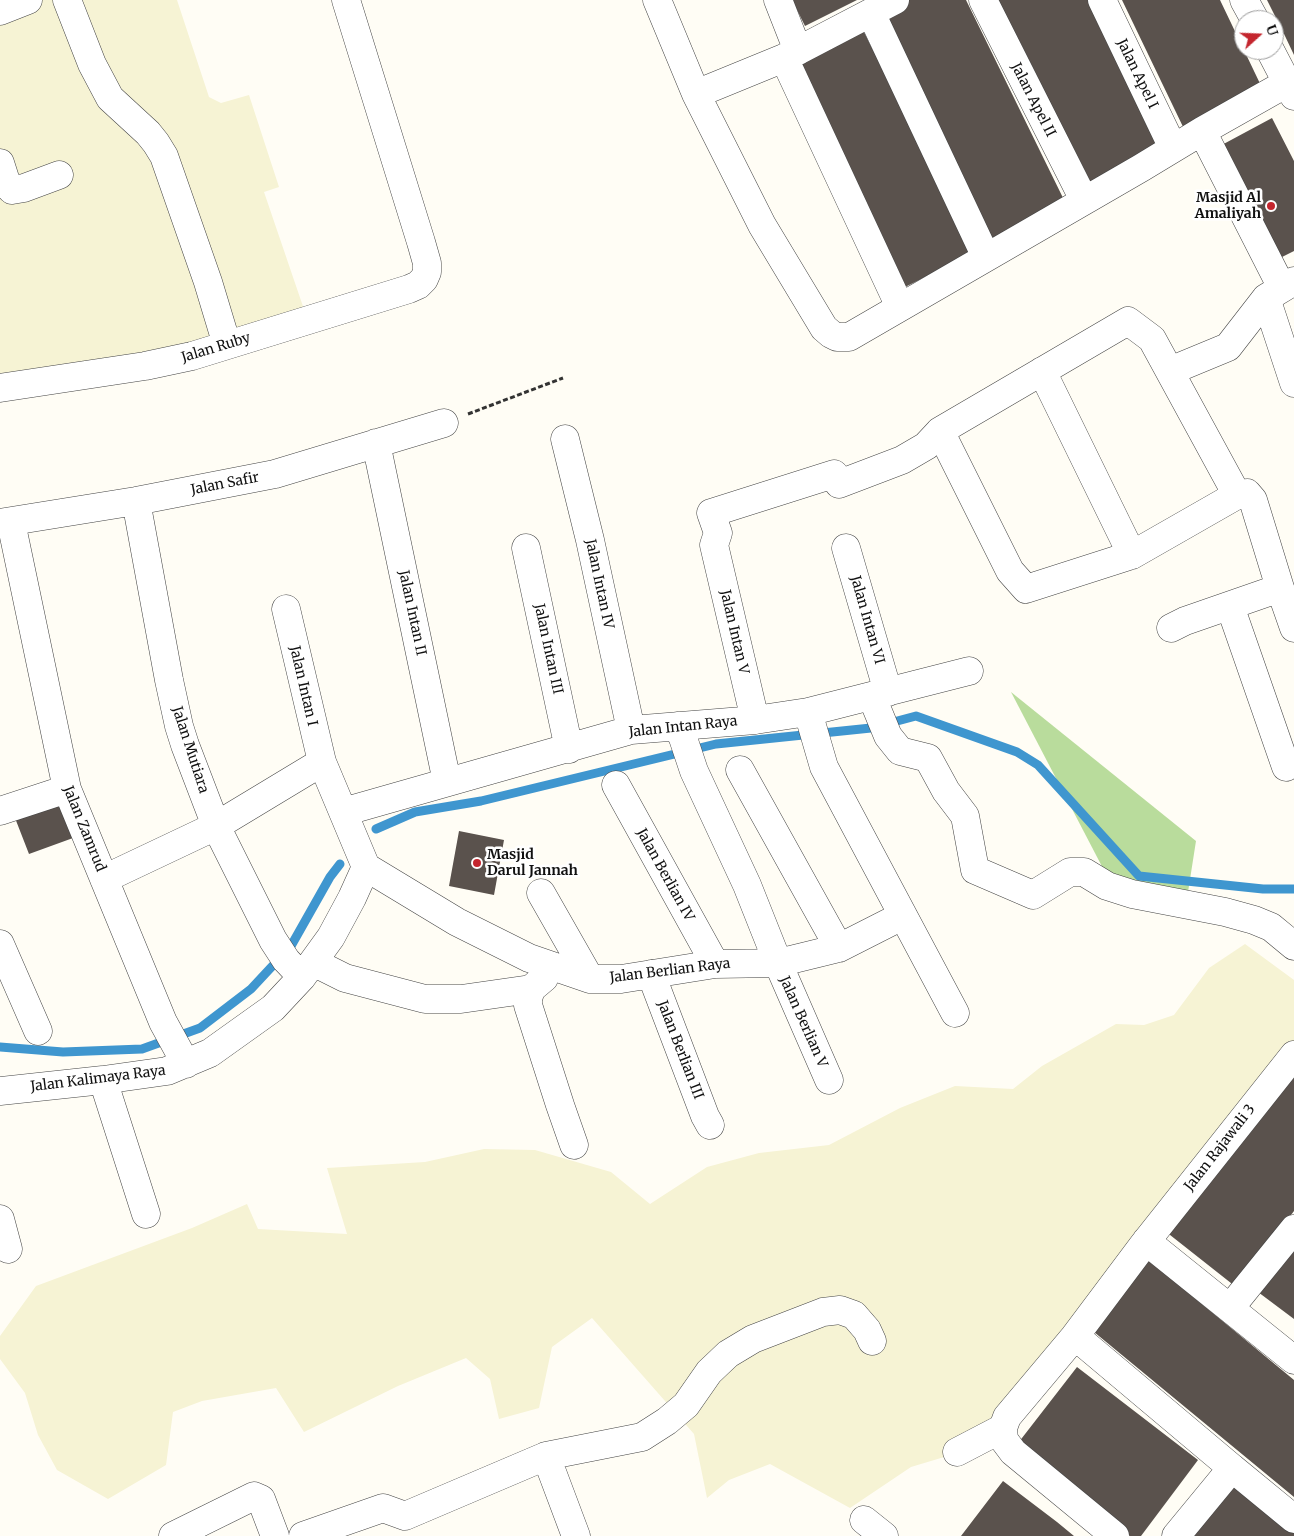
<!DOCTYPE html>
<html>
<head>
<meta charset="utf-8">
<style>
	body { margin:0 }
	#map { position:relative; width:1294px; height:1536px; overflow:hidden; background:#fffdf5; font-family:Merriweather,serif }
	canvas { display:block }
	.north { position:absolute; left:1234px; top:10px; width:50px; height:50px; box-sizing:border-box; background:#fff; border:1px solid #a0a0a0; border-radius:50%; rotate:70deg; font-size:14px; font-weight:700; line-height:20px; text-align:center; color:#111 }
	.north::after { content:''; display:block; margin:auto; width:18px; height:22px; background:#c4262e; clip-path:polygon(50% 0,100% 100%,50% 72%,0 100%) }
</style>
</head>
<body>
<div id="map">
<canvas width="1294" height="1536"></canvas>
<div class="north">U</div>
</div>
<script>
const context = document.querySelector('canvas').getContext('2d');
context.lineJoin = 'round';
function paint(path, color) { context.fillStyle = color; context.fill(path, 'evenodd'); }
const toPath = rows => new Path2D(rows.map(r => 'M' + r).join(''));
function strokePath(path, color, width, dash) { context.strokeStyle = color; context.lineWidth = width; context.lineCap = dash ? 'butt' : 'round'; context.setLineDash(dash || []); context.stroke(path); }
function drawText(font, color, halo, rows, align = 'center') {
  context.font = font + ' Merriweather,serif'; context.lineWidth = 5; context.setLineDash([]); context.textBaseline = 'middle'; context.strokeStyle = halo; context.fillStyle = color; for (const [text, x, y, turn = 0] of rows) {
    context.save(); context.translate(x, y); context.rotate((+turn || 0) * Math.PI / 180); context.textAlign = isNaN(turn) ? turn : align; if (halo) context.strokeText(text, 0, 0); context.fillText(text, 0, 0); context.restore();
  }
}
const farmland = toPath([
	[0,0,177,0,209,97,221,103,249,95,279,187,264,192,310,327,0,389],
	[1245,944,1294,980,1294,1065,984,1445,911,1467,850,1508,770,1464,729,1480,707,1498,694,1434,592,1318,552,1347,539,1408,499,1419,490,1379,466,1358,398,1386,304,1432,276,1388,202,1401,173,1412,166,1465,108,1499,57,1470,38,1435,25,1393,0,1359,0,1336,36,1286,192,1228,247,1204,258,1229,347,1234,327,1168,425,1162,484,1149,535,1150,611,1172,650,1204,707,1167,759,1153,829,1145,900,1108,955,1086,1013,1089,1042,1066,1116,1024,1144,1025,1174,1015,1209,968]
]);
const forest = toPath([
	[1011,692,1196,841,1188,892,1108,878]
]);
const stream = toPath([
	[376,829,415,812,481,801,716,744,871,728,916,716,1017,752,1038,765,1139,876,1263,889,1294,889],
	[0,1047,63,1052,142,1049,200,1028,251,989,291,946,330,877,340,864]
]);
const building = toPath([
	[792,0,857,0,805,26],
	[901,0,966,0,1066,204,987,242,875,13],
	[994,0,1092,0,1166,151,1087,190],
	[1122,0,1220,0,1265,94,1186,133],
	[1267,0,1294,0,1294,55,1285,36],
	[860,24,974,253,903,288,790,59],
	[1272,118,1294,161,1294,251,1276,260,1218,147],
	[59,802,73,838,29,854,15,818],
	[459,831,504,840,494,895,449,886],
	[1294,1063,1294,1211,1236,1287,1165,1231],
	[1294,1246,1294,1319,1258,1292],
	[1145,1257,1294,1380,1294,1497,1088,1327],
	[1077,1367,1198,1460,1141,1536,1130,1536,1015,1447],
	[1229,1478,1294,1529,1294,1536,1185,1536],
	[1003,1481,1057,1522,1074,1536,961,1536]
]);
const path = toPath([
	[468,414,563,378]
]);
const minor = toPath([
	[67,0,92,64,110,98,148,133,156,143,164,156,208,282,227,345],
	[657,0,696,94,762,225,824,328,831,334,837,337,849,337,1141,168,1202,131,1287,83],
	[778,0,798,51],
	[983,0,1084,200],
	[1102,0,1173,148],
	[1244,0,1255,20],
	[0,11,28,0],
	[871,13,986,257],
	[1270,50,1294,96],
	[784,58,900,307],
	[696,94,784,58,895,0],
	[1202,131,1282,288],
	[0,163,7,185,12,190,24,188,59,175],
	[1266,298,1294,383],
	[1042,371,1132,555],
	[1170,371,1228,347,1266,298,1294,281],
	[0,388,145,366,192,356,409,289,418,285,424,279,427,272,427,263,421,242,346,0],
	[940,431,1010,571,1026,589,1132,555,1237,495,1247,493,1253,500,1280,588,1294,628],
	[565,439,590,540,631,730],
	[376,443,447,782],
	[136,501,169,680,179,726,185,745,216,826,273,940,286,960,302,977],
	[11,522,67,789,163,1022,186,1064],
	[0,523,136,501,275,474,444,423],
	[526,548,569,749],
	[846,548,888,692],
	[1230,606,1286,767],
	[1171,628,1185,621,1280,588],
	[872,697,888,736,900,751,928,758,946,791,965,816,975,870,1033,895,1070,872,1084,872,1107,886,1132,894,1225,912,1254,920,1271,927,1294,946],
	[808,712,824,767,955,1013],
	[755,720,714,545,718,533,711,513,834,474,839,484,902,460,926,446,940,431,1128,321,1152,339,1237,495],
	[677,726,683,738,694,771,747,885,778,963,829,1080],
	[740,770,839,948],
	[616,785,715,964],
	[0,811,67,789],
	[343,812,631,730,755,720,808,712,969,671],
	[366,867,457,922,529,958,590,979,621,979,715,964,778,963,839,948,902,916],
	[104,879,216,826,322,762],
	[541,893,590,979],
	[0,944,38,1031],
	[313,962,345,978,425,999,461,999,531,989],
	[651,974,705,1116,710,1125],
	[544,978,531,989,528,999,528,1005,560,1105,574,1145],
	[103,1080,146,1214],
	[0,1091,103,1080,167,1071,210,1053,273,1008,302,977,331,937,352,898,366,867,322,762,286,609],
	[0,1219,8,1249],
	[1146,1241,1294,1360],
	[1230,1308,1294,1229],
	[1075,1336,1232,1468],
	[957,1452,1003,1428],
	[546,1456,642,1437,667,1421,686,1405,709,1372,728,1354,753,1339,823,1312,840,1310,854,1315,867,1330,872,1341],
	[864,1520,884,1536],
	[173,1536,254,1496,261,1499,275,1536],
	[303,1536,383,1508,405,1516,546,1456,576,1536],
	[1115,1536,1013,1452,1004,1440,1003,1428,1007,1417,1075,1336,1144,1244,1294,1055],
	[1176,1536,1232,1468,1294,1519]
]);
const markers = [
	[1271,206,5,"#c4262e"],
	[477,863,5,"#c4262e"]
];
const streetNames = [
	["Jalan Apel I",1137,74,64],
	["Jalan Apel II",1033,100,63],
	["Jalan Ruby",216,348,-17],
	["Jalan Safir",225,484,-11],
	["Jalan Intan IV",599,584,78],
	["Jalan Intan II",412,613,78],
	["Jalan Intan VI",867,620,74],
	["Jalan Intan V",734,632,77],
	["Jalan Intan III",548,649,78],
	["Jalan Intan I",303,686,77],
	["Jalan Intan Raya",683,727,-6],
	["Jalan Mutiara",190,750,72],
	["Jalan Zamrud",84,829,68],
	["Jalan Berlian IV",665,875,61],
	["Jalan Berlian Raya",670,971,-7],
	["Jalan Berlian V",803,1022,66],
	["Jalan Berlian III",680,1050,69],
	["Jalan Kalimaya Raya",98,1079,-7],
	["Jalan Rajawali 3",1220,1148,-52]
];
const poiNames = [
	["Masjid Al",1261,198],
	["Amaliyah",1261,214],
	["Masjid",487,855,"left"],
	["Darul Jannah",487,871,"left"]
];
paint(farmland, '#f6f3d4');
paint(forest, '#b9dc9c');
strokePath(stream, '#3f96cf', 9);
paint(building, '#5a524d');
strokePath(minor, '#444', 29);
strokePath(path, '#333', 3, [5, 2.5]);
strokePath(minor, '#fff', 28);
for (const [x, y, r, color] of markers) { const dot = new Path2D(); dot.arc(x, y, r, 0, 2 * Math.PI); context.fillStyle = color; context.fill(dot); strokePath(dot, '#fff', 2); }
drawText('14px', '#111', '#fff', streetNames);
drawText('bold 14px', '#111', '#fff', poiNames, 'right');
</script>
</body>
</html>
